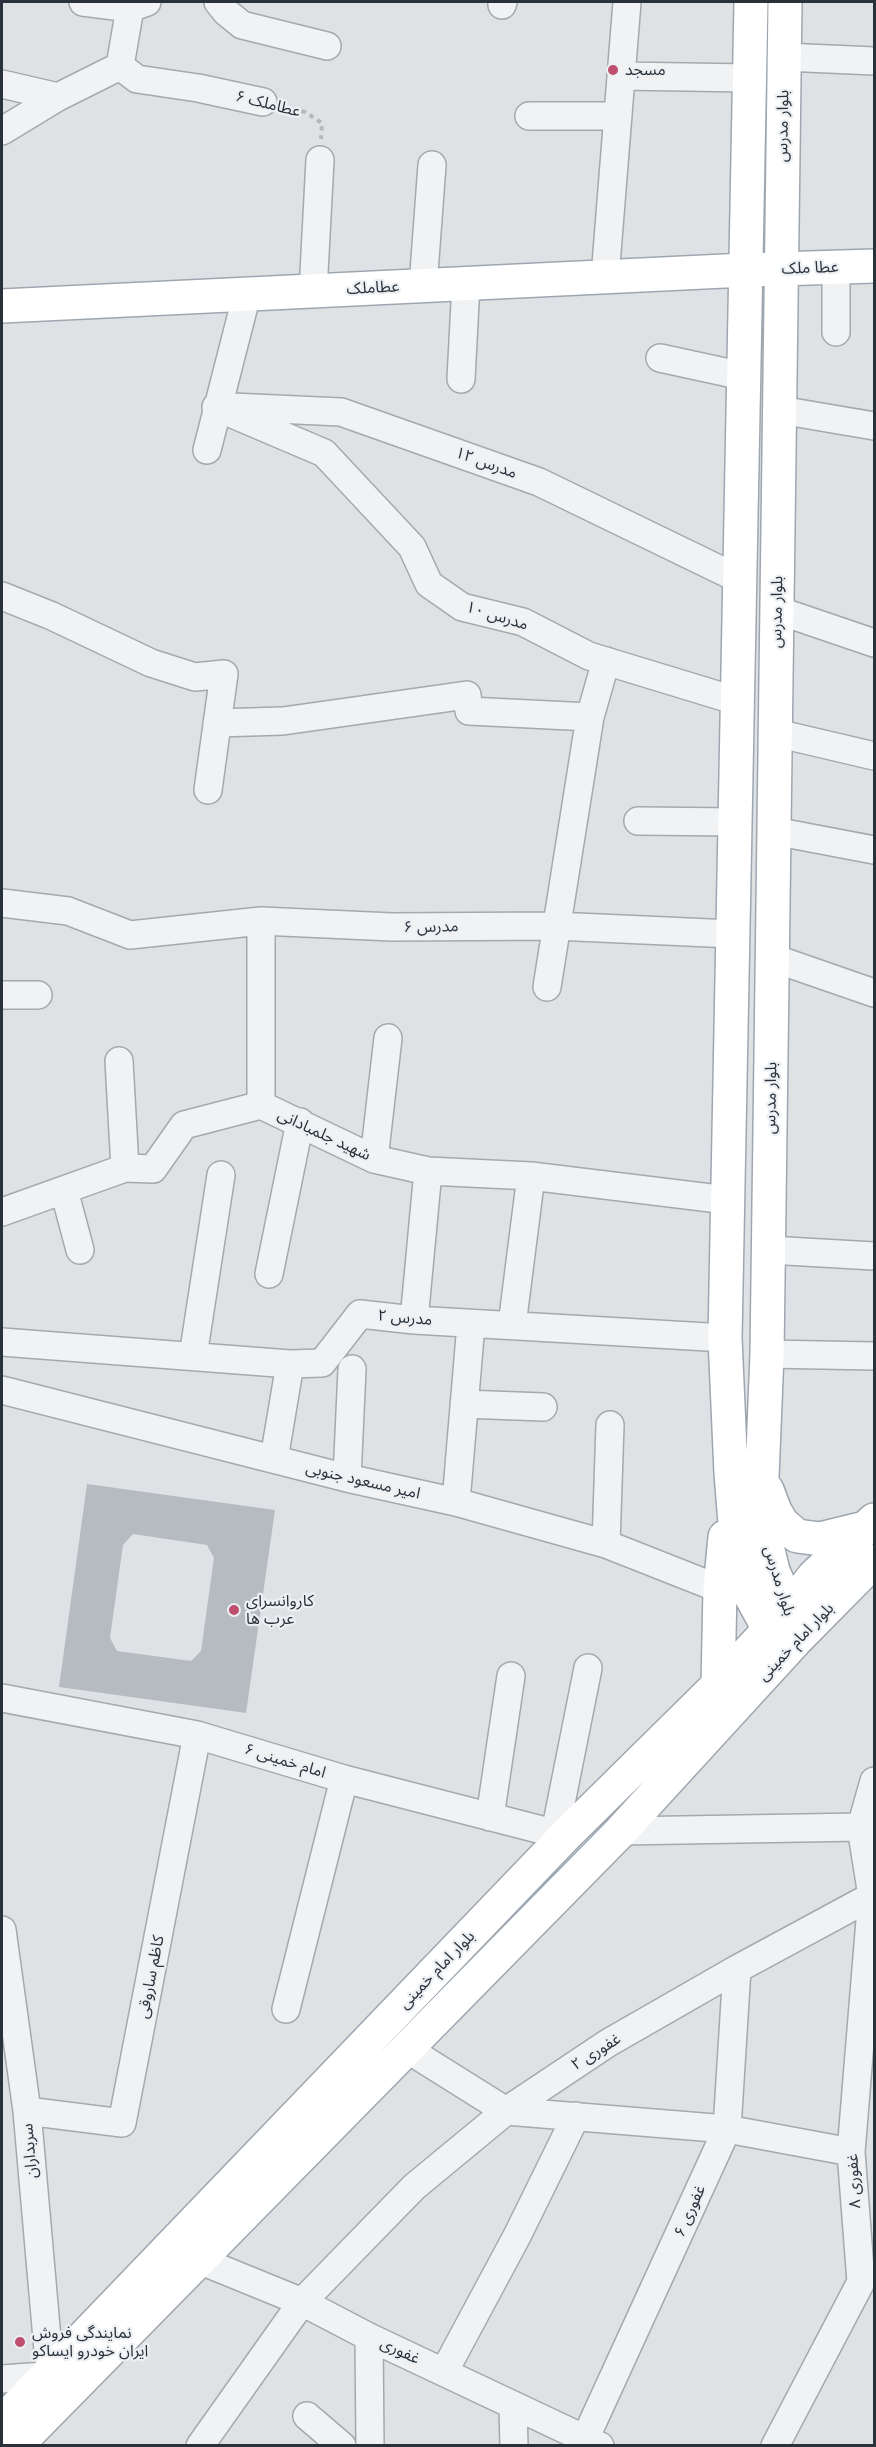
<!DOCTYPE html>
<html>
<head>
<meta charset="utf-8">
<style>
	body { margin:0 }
	#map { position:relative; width:876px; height:2447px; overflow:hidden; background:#dee2e5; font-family:Montserrat,sans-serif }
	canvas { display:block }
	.frame { position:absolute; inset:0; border:3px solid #29313a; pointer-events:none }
</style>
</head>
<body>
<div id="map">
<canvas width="876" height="2447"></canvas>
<div class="frame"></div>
</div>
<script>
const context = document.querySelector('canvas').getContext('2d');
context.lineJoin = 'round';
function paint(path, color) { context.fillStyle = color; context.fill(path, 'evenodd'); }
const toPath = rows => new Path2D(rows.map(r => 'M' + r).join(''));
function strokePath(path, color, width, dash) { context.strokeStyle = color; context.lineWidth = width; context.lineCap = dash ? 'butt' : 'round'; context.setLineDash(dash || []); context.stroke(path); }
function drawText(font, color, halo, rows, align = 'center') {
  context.font = font + ' Montserrat,"Noto Sans Arabic",sans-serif'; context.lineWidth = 4.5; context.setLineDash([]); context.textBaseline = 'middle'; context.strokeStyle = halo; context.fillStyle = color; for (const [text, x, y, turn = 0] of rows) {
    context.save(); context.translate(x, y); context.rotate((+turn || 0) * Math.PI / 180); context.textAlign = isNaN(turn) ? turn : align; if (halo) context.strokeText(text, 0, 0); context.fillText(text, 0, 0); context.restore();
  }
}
const building = toPath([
	[87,1484,275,1510,246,1713,59,1687],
	[133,1534,207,1545,214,1558,201,1651,191,1661,117,1651,110,1638,123,1545]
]);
const path = toPath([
	[284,107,305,112,322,123,321,139]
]);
const minor = toPath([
	[83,2,130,8],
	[218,2,226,12,242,25,327,46],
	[502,5,503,2],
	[784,57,874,61],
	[120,66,137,79,198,88,263,102],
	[120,66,130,8,147,2],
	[621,76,749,78],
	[2,84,58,97],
	[529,116,618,116],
	[2,131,58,97,120,66],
	[836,267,836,332],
	[605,277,627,2],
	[423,286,432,165],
	[313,291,320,160],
	[660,358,743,376],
	[461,379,466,284],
	[216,407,324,453,412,547,429,584,462,607,523,622,589,656,737,701],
	[232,407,341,412,539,482,739,579],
	[780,410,874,426],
	[207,450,247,294],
	[2,596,52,616,151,663,195,677,224,674,208,790],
	[777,610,874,643],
	[217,723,283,721,467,695,469,711,590,717],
	[776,733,874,756],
	[638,821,735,822],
	[774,831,874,850],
	[2,903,68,911,130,935,261,921,392,927,555,926,732,934],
	[773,958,874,993],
	[547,987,590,717,606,661],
	[2,995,38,995],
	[119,1061,125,1168],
	[261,1105,261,921],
	[374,1159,388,1038],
	[64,1190,80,1250],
	[2,1212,125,1168,153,1169,184,1125,261,1105,374,1159,428,1171,531,1176,727,1200],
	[769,1250,874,1256],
	[269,1274,300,1122],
	[414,1320,428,1171],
	[512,1325,531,1176],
	[2,1342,290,1364,322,1363,360,1314,414,1320,725,1338],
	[767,1354,874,1356],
	[193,1356,221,1175],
	[2,1390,347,1478,456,1502,606,1544,720,1589],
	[464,1404,543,1407],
	[274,1459,290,1364],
	[347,1478,352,1369],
	[456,1502,471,1324],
	[606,1544,610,1425],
	[2,1698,197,1735,344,1779,565,1836],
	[490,1817,511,1676],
	[621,1831,861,1827,874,1818],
	[555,1833,588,1668],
	[2,1930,27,2111,50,2373],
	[286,2009,344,1779],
	[407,2049,506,2111,727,2129,851,2152],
	[27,2111,122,2123,197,1735],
	[199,2260,302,2302,369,2337,600,2446],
	[369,2337,370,2446],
	[444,2372,517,2236,576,2116],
	[2,2379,44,2376],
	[513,2406,514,2446],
	[307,2416,342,2446],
	[585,2439,727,2129,737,1969],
	[200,2446,302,2302,414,2187,506,2111,608,2043,737,1969,872,1896,861,1827,874,1781],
	[775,2446,861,2282,851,2152,872,1896]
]);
const major = toPath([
	[751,2,725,1338,731,1473,738,1560,746,1587,769,1629,795,1641],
	[785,2,767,1354,762,1477,765,1538,773,1571,789,1608,795,1641],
	[2,306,745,270,874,266],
	[767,1490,775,1511,782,1523,797,1536,820,1539,865,1528],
	[718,1685,720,1589,725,1537],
	[2,2422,565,1836,718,1685,789,1608,814,1576,874,1520],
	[16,2446,621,1831,795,1641,874,1561]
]);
const markers = [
	[613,70,6,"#be4f6e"],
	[234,1610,6,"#be4f6e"],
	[20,2342,6,"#be4f6e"]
];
const poiNames = [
	["مسجد",625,70],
	["کاروانسرای",246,1601],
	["عرب ها",246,1619],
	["نمایندگی فروش",32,2333],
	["ایران خودرو ایساکو",32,2351]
];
const streetNames = [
	["عطاملک ۶",268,104,14],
	["بلوار مدرس",783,126,-89],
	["عطا ملک",810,268,-2],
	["عطاملک",373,288,-3],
	["مدرس ۱۲",486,463,20],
	["بلوار مدرس",777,612,-89],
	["مدرس ۱۰",497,616,17],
	["مدرس ۶",431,927,-1],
	["بلوار مدرس",771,1098,-89],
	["شهید جلمبادانی",324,1135,25],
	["مدرس ۲",405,1318,5],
	["امیر مسعود جنوبی",363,1481,13],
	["بلوار مدرس",779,1581,73],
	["بلوار امام خمینی",796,1642,-46],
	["امام خمینی ۶",285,1761,17],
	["بلوار امام خمینی",437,1970,-46],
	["کاظم ساروقی",151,1977,-79],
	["غفوری ۲",596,2052,-32],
	["سربداران",30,2151,-95],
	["غفوری ۸",854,2181,-93],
	["غفوری ۶",690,2211,-66],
	["غفوری",400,2351,25]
];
paint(building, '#b5bbc1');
strokePath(minor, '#a4a9ae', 30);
strokePath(major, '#9ea7b0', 36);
strokePath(path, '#b4b8bc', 4, [4.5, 4.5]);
strokePath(minor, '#f0f2f4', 27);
strokePath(major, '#fff', 33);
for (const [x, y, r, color] of markers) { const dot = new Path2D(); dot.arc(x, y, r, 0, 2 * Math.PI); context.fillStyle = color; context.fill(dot); strokePath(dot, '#edf0f3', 2); }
drawText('16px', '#29313a', '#edf0f3', poiNames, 'left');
drawText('16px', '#29313a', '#edf0f3', streetNames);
</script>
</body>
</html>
